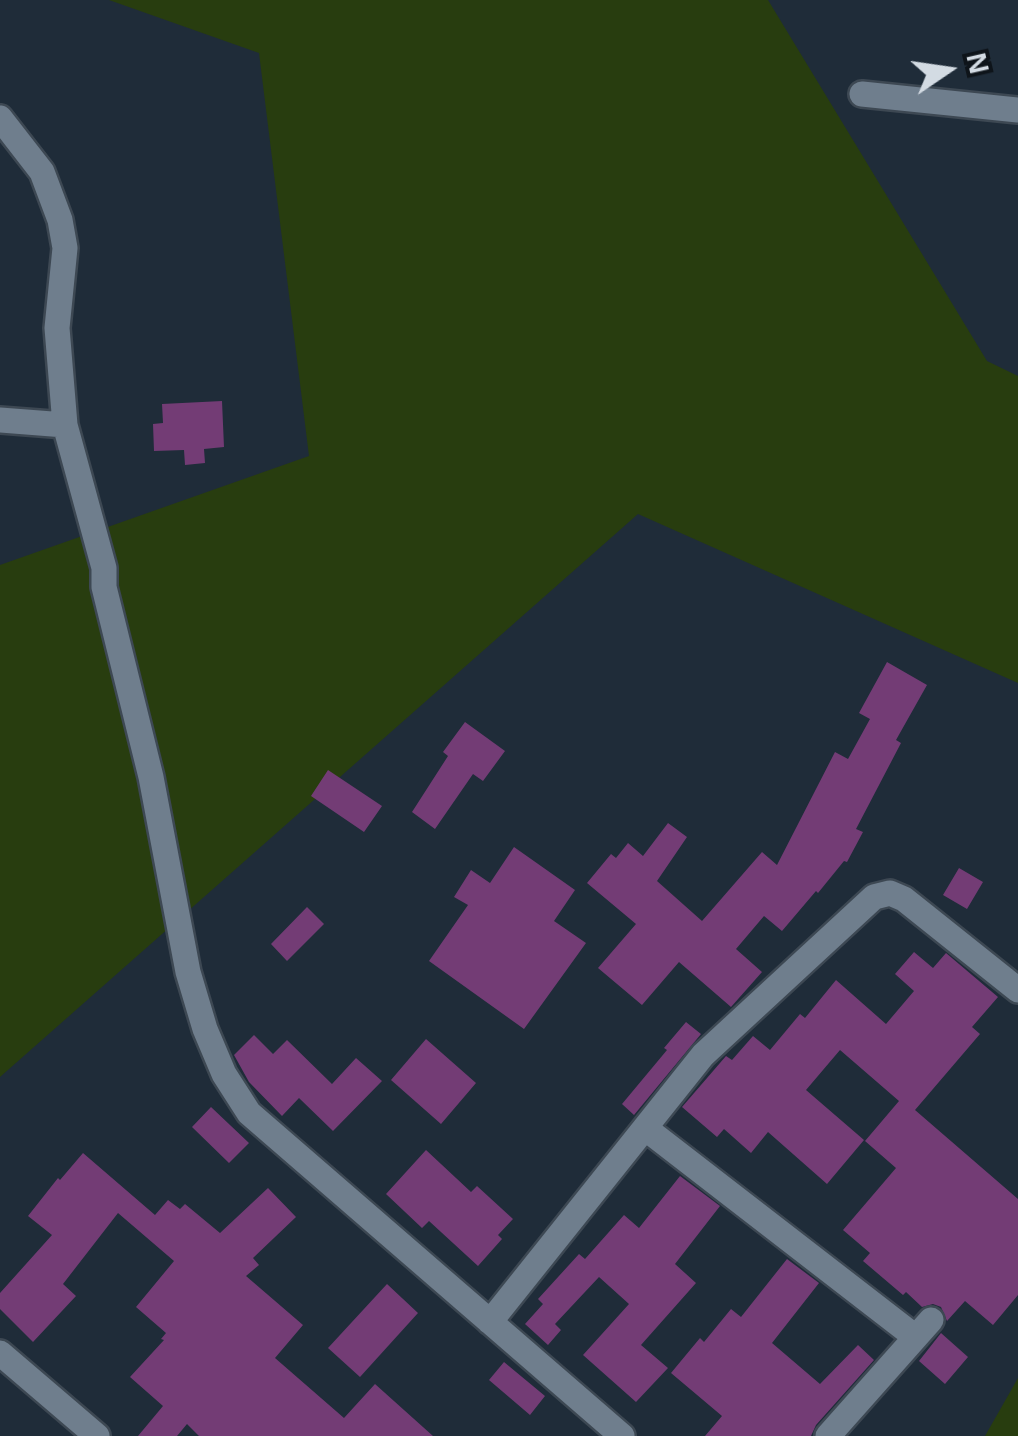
<!DOCTYPE html>
<html>
<head>
<meta charset="utf-8">
<style>
	body { margin:0 }
	#map { position:relative; width:1018px; height:1436px; overflow:hidden; background:#1f2c39; font-family:Arial,sans-serif }
	canvas { display:block }
	.north { position:absolute; left:898px; top:20px; width:100px; height:100px; -webkit-text-stroke:8px #0e141a; paint-order:stroke; rotate:77deg; font-size:28px; font-weight:700; line-height:40px; text-align:center; color:#d3dbe3 }
	.north::after { content:''; display:block; margin:auto; width:35px; height:45px; background:#d3dbe3; clip-path:polygon(50% 0,100% 100%,50% 72%,0 100%) }
</style>
</head>
<body>
<div id="map">
<canvas width="1018" height="1436"></canvas>
<div class="north">N</div>
</div>
<script>
const context = document.querySelector('canvas').getContext('2d');
context.lineJoin = 'round';
function paint(path, color) { context.fillStyle = color; context.fill(path, 'evenodd'); }
const toPath = rows => new Path2D(rows.map(r => 'M' + r).join(''));
function strokePath(path, color, width, dash) { context.strokeStyle = color; context.lineWidth = width; context.lineCap = dash ? 'butt' : 'round'; context.setLineDash(dash || []); context.stroke(path); }
const green = toPath([
	[109,0,768,0,987,361,1018,376,1018,683,638,514,0,1077,0,565,309,456,259,53],
	[1018,1378,1018,1436,985,1436]
]);
const building = toPath([
	[222,401,224,447,204,449,205,463,185,465,184,450,154,451,153,424,163,423,162,404],
	[887,662,927,685,896,740,901,743,856,829,863,832,847,862,844,861,818,893,816,891,782,931,764,916,736,949,762,972,731,1007,679,962,642,1005,598,968,636,924,587,883,611,854,616,858,628,843,643,856,668,823,687,837,657,881,702,921,762,852,777,865,835,752,848,759,870,719,859,713],
	[465,722,505,751,483,781,473,774,435,829,412,812,448,756,443,752],
	[328,770,382,806,364,832,311,796],
	[514,847,575,890,554,921,586,943,524,1029,429,961,468,905,454,897,471,870,490,883],
	[959,868,983,882,967,909,943,895],
	[307,907,324,924,287,961,271,944],
	[914,952,933,968,946,953,998,997,972,1027,980,1034,915,1110,1018,1199,1018,1295,993,1325,965,1301,947,1321,941,1307,933,1304,922,1307,906,1292,903,1295,863,1261,870,1253,843,1230,896,1168,865,1141,899,1101,840,1050,806,1090,864,1140,827,1184,768,1132,751,1153,724,1129,717,1137,682,1107,726,1056,732,1060,753,1036,770,1050,800,1014,805,1018,836,980,886,1024,914,991,895,974],
	[686,1022,701,1034,634,1115,622,1104,667,1050,664,1048],
	[254,1035,273,1054,287,1040,332,1084,356,1058,382,1081,333,1131,299,1098,282,1116,249,1082,234,1055],
	[426,1039,476,1083,441,1124,391,1080],
	[211,1107,249,1143,229,1163,192,1127],
	[426,1150,471,1192,477,1186,513,1219,498,1235,502,1239,478,1266,429,1221,422,1228,386,1194],
	[83,1153,155,1215,168,1200,180,1209,185,1204,220,1233,268,1188,296,1217,253,1258,259,1265,246,1276,303,1325,275,1358,344,1418,375,1384,433,1436,199,1436,187,1424,177,1436,138,1436,163,1406,130,1377,164,1340,161,1339,166,1333,136,1307,174,1261,118,1213,63,1284,76,1296,33,1342,0,1309,0,1293,52,1235,28,1216,58,1178,60,1180],
	[680,1176,720,1206,675,1264,696,1283,641,1345,668,1368,636,1402,583,1355,629,1304,599,1277,555,1324,561,1330,548,1345,525,1324,543,1304,538,1299,579,1254,585,1259,624,1215,639,1228],
	[787,1259,819,1283,772,1343,820,1384,858,1345,874,1360,816,1425,811,1436,705,1436,722,1416,671,1373,700,1338,704,1342,731,1309,741,1317],
	[387,1284,418,1313,360,1377,328,1348],
	[941,1333,968,1357,945,1384,919,1361],
	[504,1362,545,1396,530,1415,489,1380]
]);
const street = toPath([
	[862,94,1018,110],
	[0,118,42,172,60,220,65,248,57,328,65,425,104,568,104,587,151,777,188,972,205,1029,224,1074,249,1113,622,1436],
	[0,420,65,425],
	[645,1128,914,1336],
	[490,1322,703,1055,874,897,890,893,904,899,1018,990],
	[0,1353,97,1436],
	[828,1436,931,1320]
]);
paint(green, '#283d0f');
paint(building, '#733c75');
strokePath(street, '#3d4853', 30);
strokePath(street, '#6f7e8d', 25);
</script>
</body>
</html>
